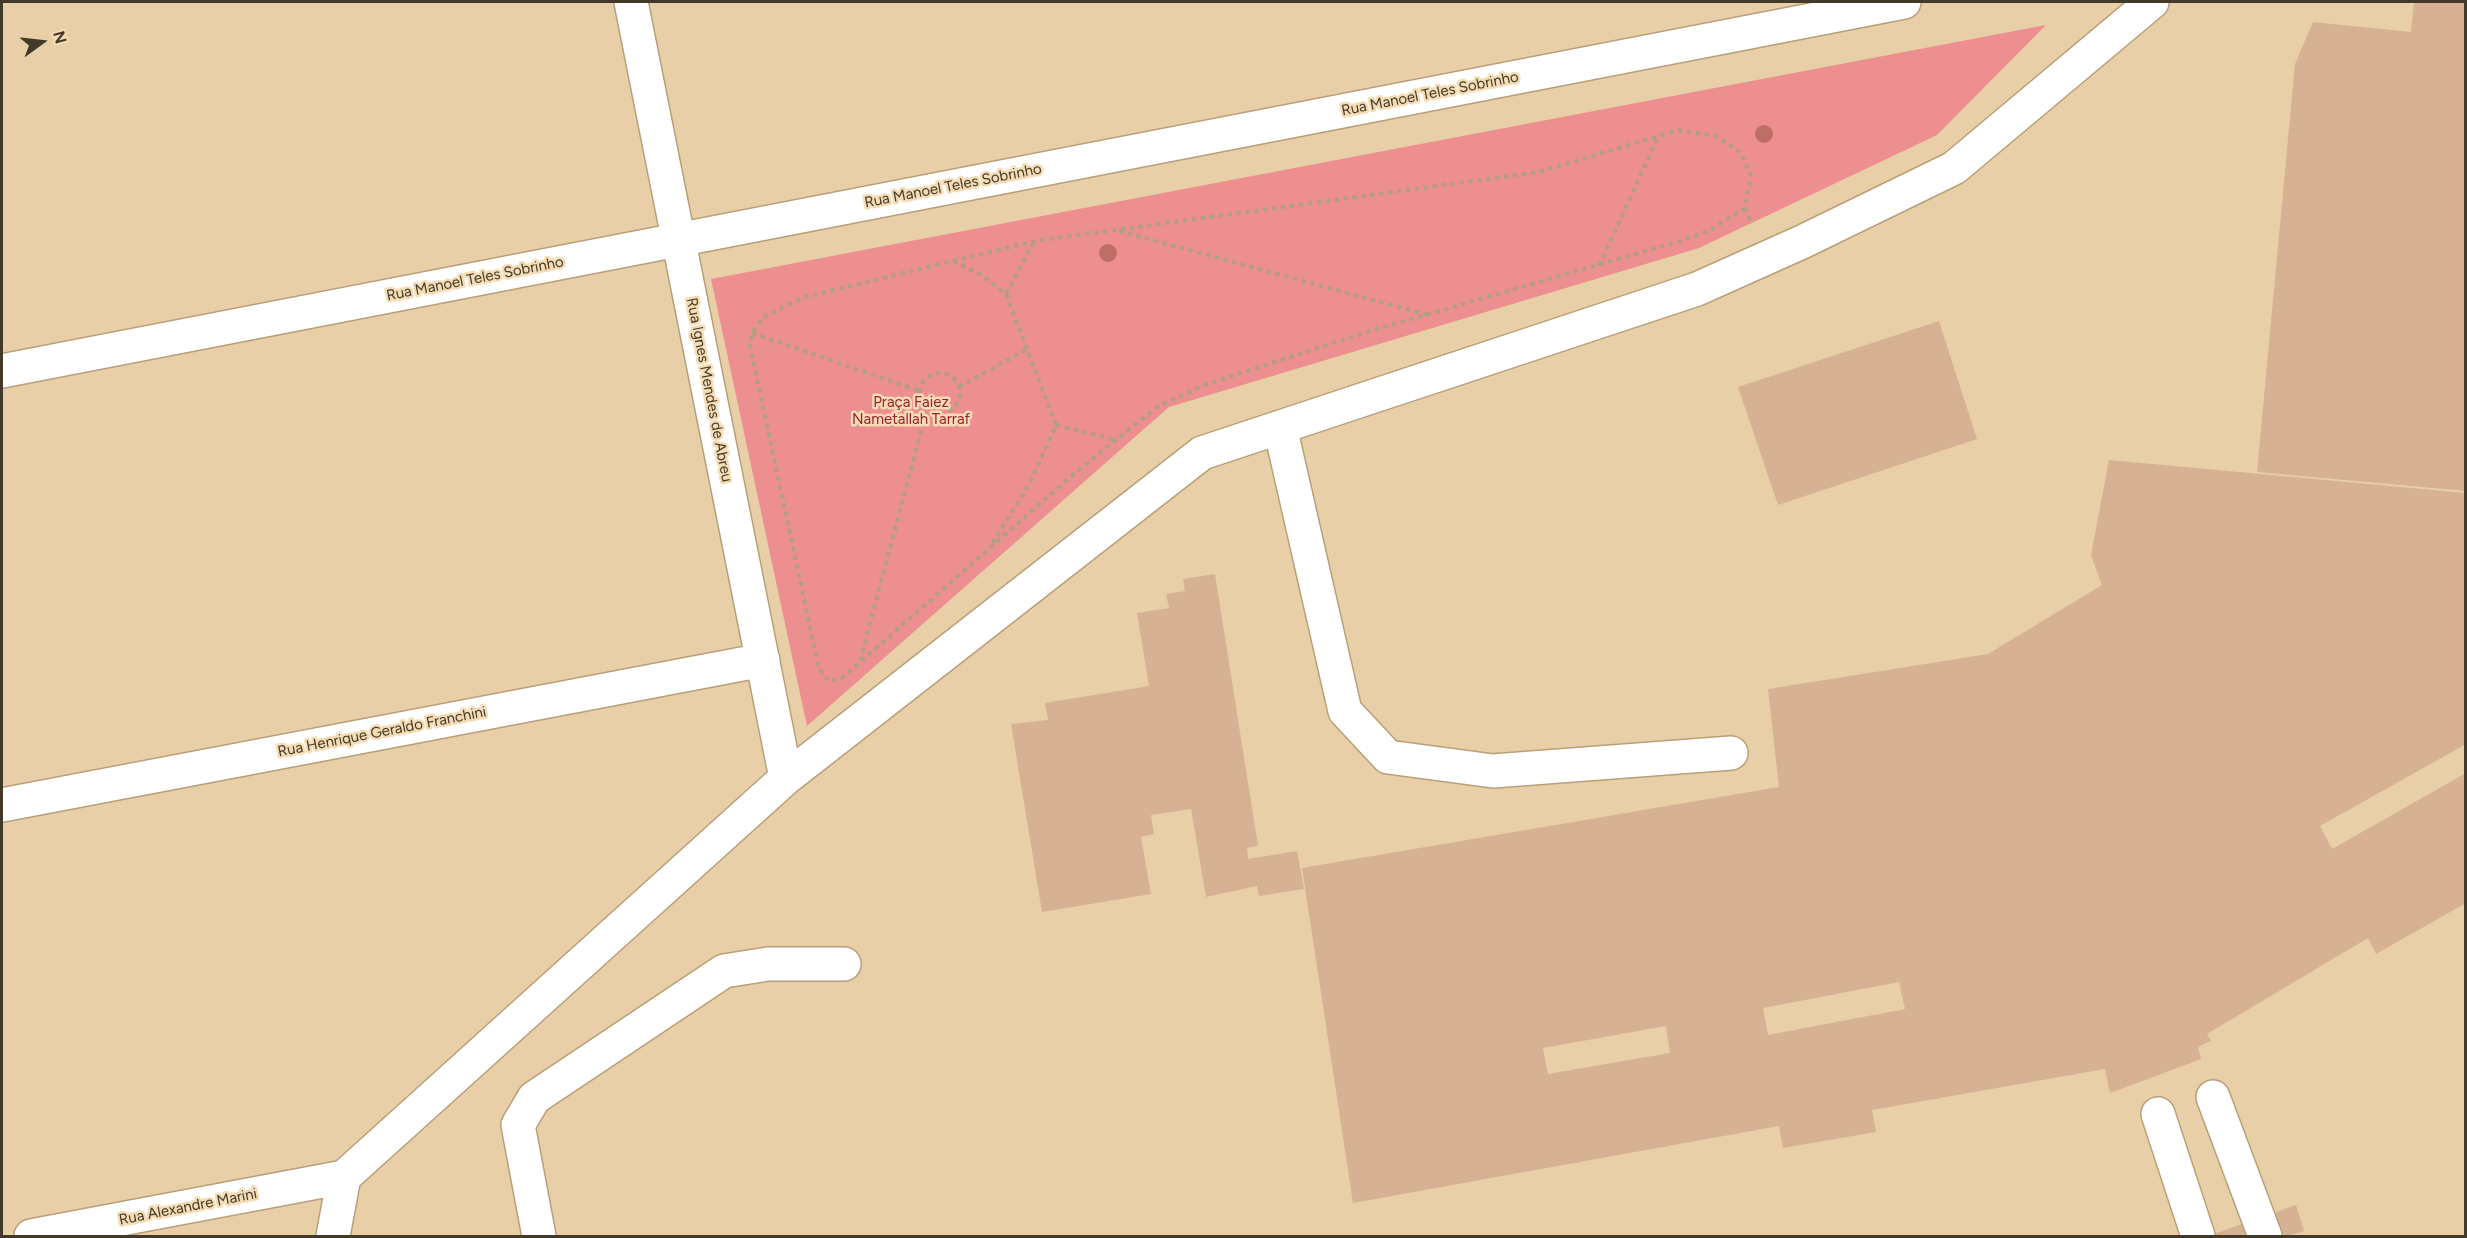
<!DOCTYPE html>
<html>
<head>
<meta charset="utf-8">
<style>
	body { margin:0 }
	#map { position:relative; width:2467px; height:1238px; overflow:hidden; background:#e8cfa7; font-family:Figtree,sans-serif }
	canvas { display:block }
	.frame { position:absolute; inset:0; border:3px solid #433929; pointer-events:none }
	.north { position:absolute; left:12px; top:12px; width:60px; height:60px; -webkit-text-stroke:4px #f5dcb4; paint-order:stroke; rotate:75deg; font-size:16px; font-weight:700; line-height:24px; text-align:center; color:#433929 }
	.north::after { content:''; display:block; margin:auto; width:21px; height:27px; background:#433929; clip-path:polygon(50% 0,100% 100%,50% 72%,0 100%) }
</style>
</head>
<body>
<div id="map">
<canvas width="2467" height="1238"></canvas>
<div class="frame"></div>
<div class="north">N</div>
</div>
<script>
const context = document.querySelector('canvas').getContext('2d');
context.lineJoin = 'round';
function paint(path, color) { context.fillStyle = color; context.fill(path, 'evenodd'); }
const toPath = rows => new Path2D(rows.map(r => 'M' + r).join(''));
function strokePath(path, color, width, dash) { context.strokeStyle = color; context.lineWidth = width; context.lineCap = dash ? 'butt' : 'round'; context.setLineDash(dash || []); context.stroke(path); }
function drawText(font, color, halo, rows, align = 'center') {
  context.font = font + ' Figtree,sans-serif'; context.lineWidth = 5; context.setLineDash([]); context.textBaseline = 'middle'; context.strokeStyle = halo; context.fillStyle = color; for (const [text, x, y, turn = 0] of rows) {
    context.save(); context.translate(x, y); context.rotate((+turn || 0) * Math.PI / 180); context.textAlign = isNaN(turn) ? turn : align; if (halo) context.strokeText(text, 0, 0); context.fillText(text, 0, 0); context.restore();
  }
}
const green = toPath([
	[2046,25,1937,135,1699,248,1169,407,807,726,711,279]
]);
const building = toPath([
	[2414,2,2466,2,2466,491,2257,472,2295,64,2313,22,2411,32],
	[1939,321,1977,439,1778,505,1738,387],
	[2109,460,2466,493,2466,744,2320,826,2332,849,2466,773,2466,903,2376,954,2368,938,2207,1034,2211,1041,2198,1047,2201,1059,2110,1093,2105,1069,1872,1110,1876,1132,1783,1148,1779,1126,1353,1203,1302,868,1779,787,1768,689,1988,654,2102,585,2091,555],
	[1899,982,1905,1009,1768,1035,1763,1008],
	[1666,1026,1670,1053,1548,1074,1543,1048],
	[1215,574,1258,846,1247,848,1248,859,1297,851,1304,889,1259,896,1257,886,1206,897,1191,809,1151,815,1154,834,1141,837,1151,894,1042,912,1011,724,1048,720,1045,703,1149,686,1137,613,1169,608,1166,594,1185,591,1183,579],
	[2296,1205,2304,1231,2288,1236,2208,1236]
]);
const path = toPath([
	[1678,130,1716,136,1740,152,1751,175,1745,208,1710,230,1680,241,1367,332,1204,385,1157,407,1075,473,842,678,829,681,819,669,750,346,752,333,763,317,801,298,1035,241,1539,172,1678,130],
	[1745,208,1752,224],
	[1119,231,1428,315],
	[953,261,980,274,1006,294,1056,425,1030,483,991,545],
	[1599,266,1659,135],
	[1006,294,1034,242],
	[752,333,920,391],
	'920 393a20 20 0 1 1 40 0a20 20 0 1 1-40 0Z',
	[959,387,1027,349],
	[1056,425,1116,440],
	[860,661,927,409]
]);
const minor = toPath([
	[631,2,786,778],
	[2,371,1904,2],
	[1280,427,1345,711,1388,757,1493,771,1731,753],
	[2,805,763,660],
	[2213,1097,2265,1236],
	[2158,1114,2198,1236],
	[31,1236,344,1177],
	[333,1236,344,1177,786,778,1202,453,1697,289,1802,242,1954,168,2152,2],
	[539,1236,518,1125,534,1098,724,971,768,964,844,964]
]);
const trees = [
	[1764,134],
	[1108,253]
];
const streetNames = [
	["Rua Manoel Teles Sobrinho",1430,94,-11],
	["Rua Manoel Teles Sobrinho",953,186,-11],
	["Rua Manoel Teles Sobrinho",475,279,-11],
	["Rua Ignes Mendes de Abreu",709,390,79],
	["Rua Henrique Geraldo Franchini",382,732,-11],
	["Rua Alexandre Marini",188,1207,-11]
];
const parkNames = [
	["Praça Faiez",911,403],
	["Nametallah Tarraf",911,420]
];
paint(green, '#ed8f91');
paint(building, '#d7b194');
strokePath(minor, '#b89f79', 36);
strokePath(path, '#b39f7f', 4, [4.5, 4.5]);
strokePath(minor, '#fff', 33);
context.fillStyle = '#bd6f66';
for (const [x, y] of trees) { context.beginPath(); context.arc(x, y, 9, 0, 2 * Math.PI); context.fill(); }
drawText('15px', '#433929', '#f5dcb4', streetNames);
drawText('15px', '#9a2131', '#f5dcb4', parkNames);
</script>
</body>
</html>
